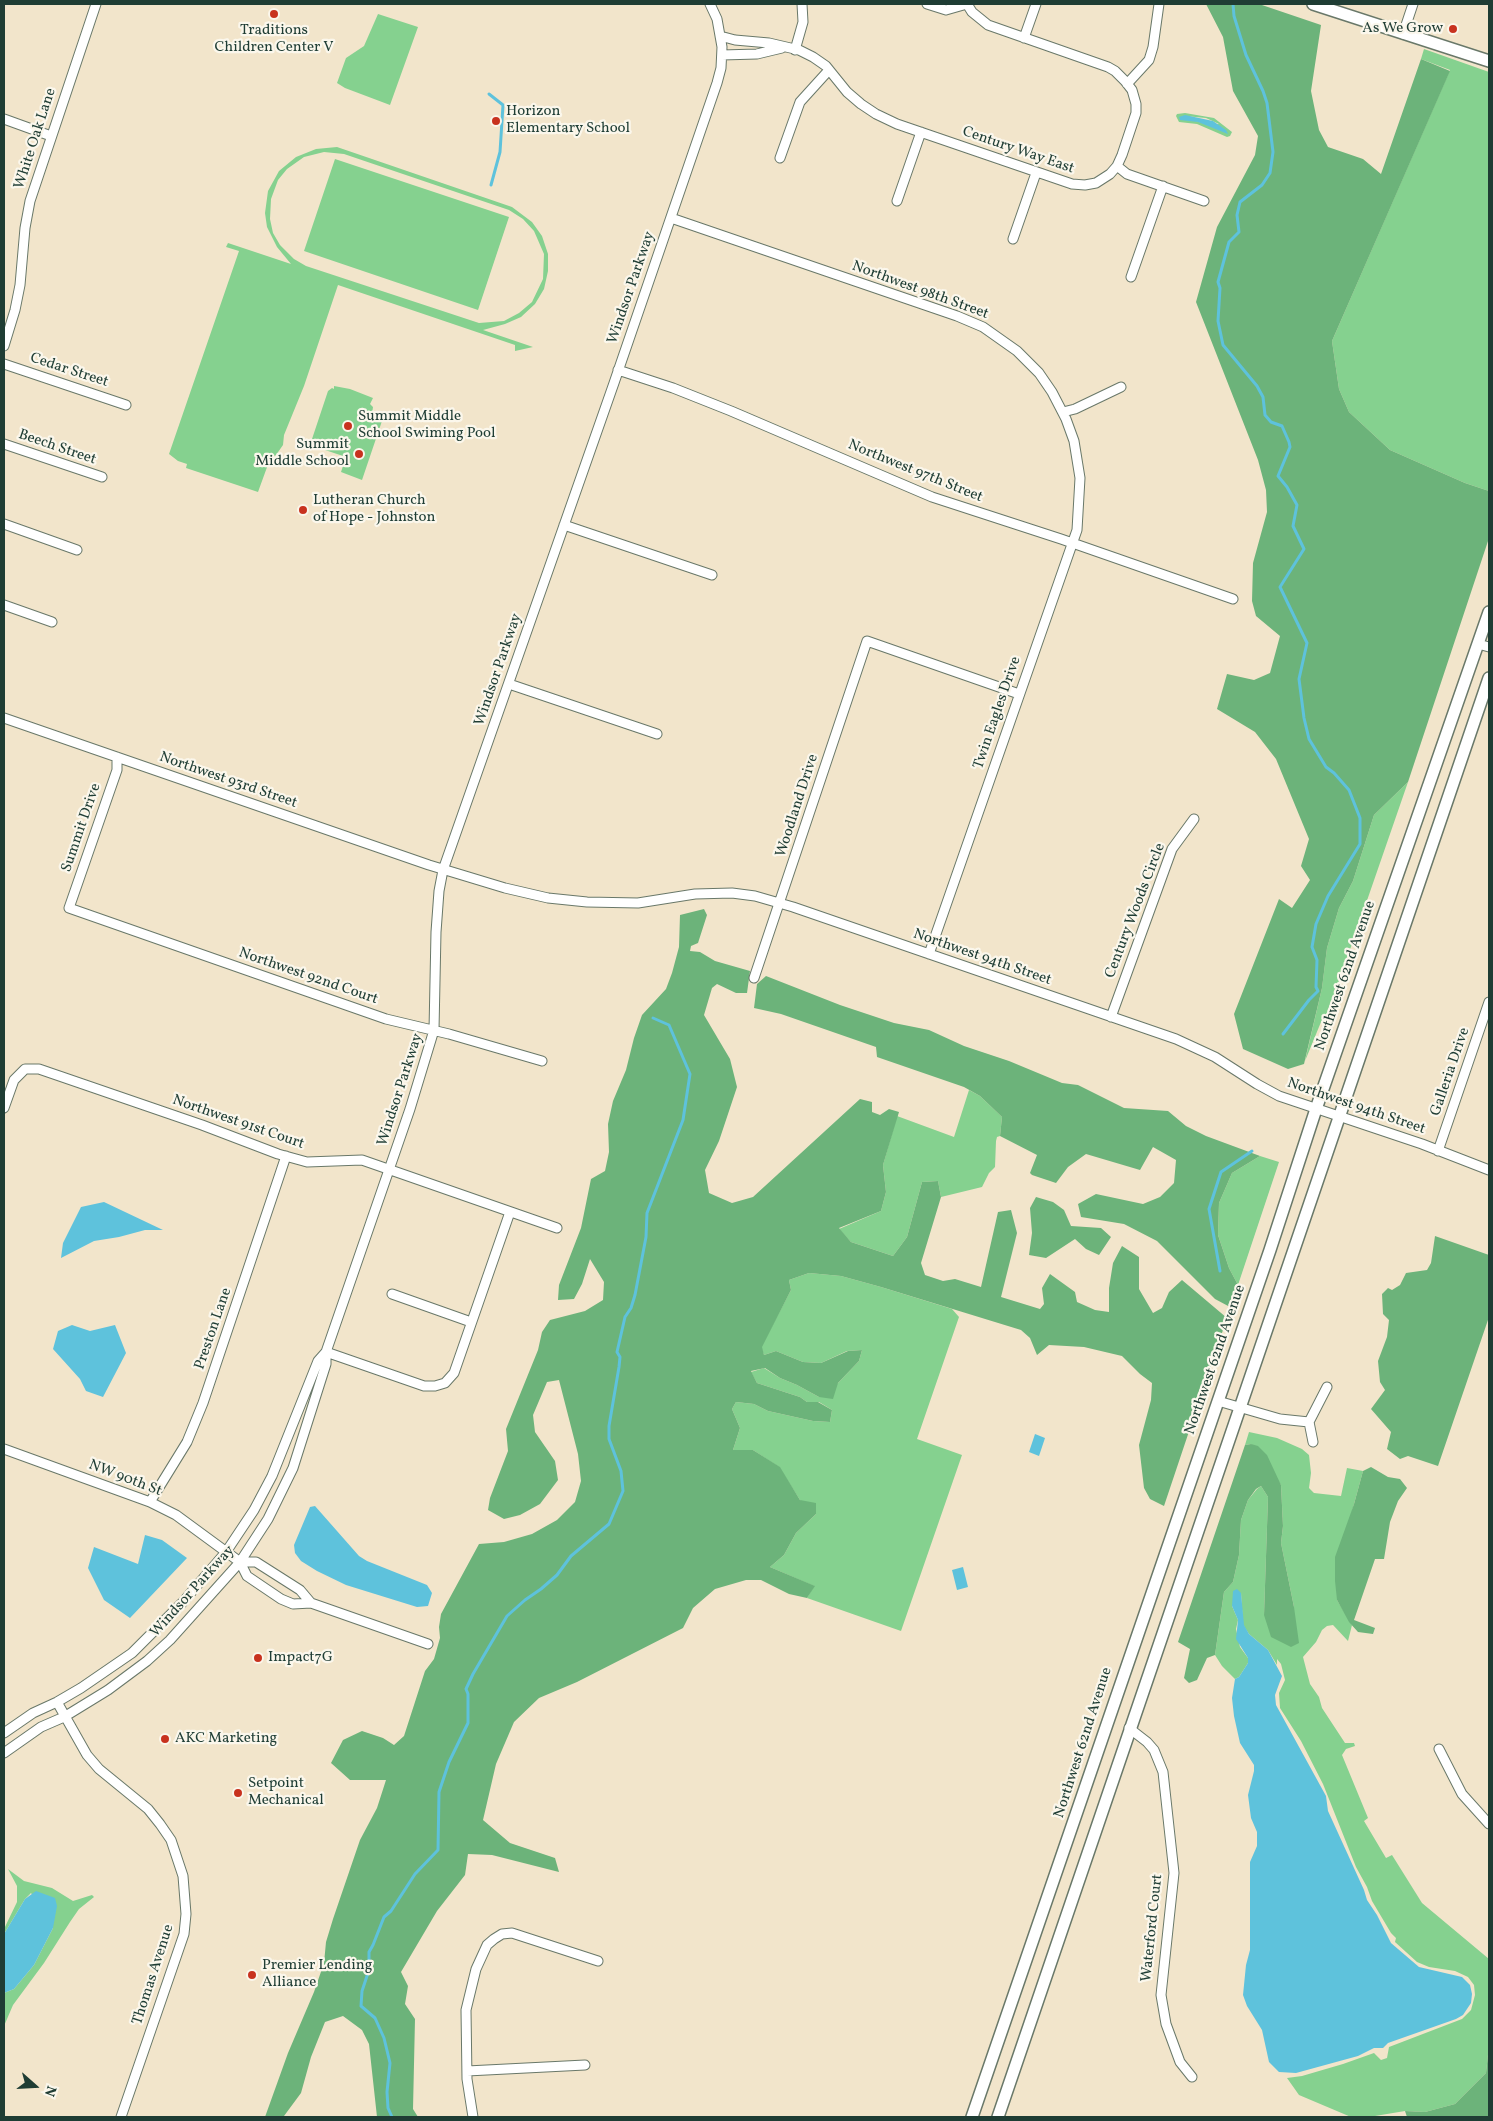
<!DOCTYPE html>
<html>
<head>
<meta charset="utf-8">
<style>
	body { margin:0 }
	#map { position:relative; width:1493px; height:2121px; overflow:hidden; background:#f2e5cb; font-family:Vollkorn,serif }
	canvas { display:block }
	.frame { position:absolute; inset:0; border:5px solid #1f3d34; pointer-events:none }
	.north { position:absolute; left:10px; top:2061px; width:50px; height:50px; -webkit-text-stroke:4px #fbf7ec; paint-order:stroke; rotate:109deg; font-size:14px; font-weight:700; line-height:20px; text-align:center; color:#1f3d34 }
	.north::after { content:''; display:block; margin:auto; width:18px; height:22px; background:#1f3d34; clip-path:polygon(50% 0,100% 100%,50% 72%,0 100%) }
</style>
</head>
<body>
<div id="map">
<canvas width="1493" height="2121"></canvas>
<div class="frame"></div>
<div class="north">N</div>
</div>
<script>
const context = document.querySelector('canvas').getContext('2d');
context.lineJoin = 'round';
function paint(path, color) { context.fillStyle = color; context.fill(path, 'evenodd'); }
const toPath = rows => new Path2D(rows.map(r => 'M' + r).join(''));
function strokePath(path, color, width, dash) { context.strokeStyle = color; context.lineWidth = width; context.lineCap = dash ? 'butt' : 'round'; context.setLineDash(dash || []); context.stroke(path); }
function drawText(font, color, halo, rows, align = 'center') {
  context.font = font + ' Vollkorn,serif'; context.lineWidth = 4.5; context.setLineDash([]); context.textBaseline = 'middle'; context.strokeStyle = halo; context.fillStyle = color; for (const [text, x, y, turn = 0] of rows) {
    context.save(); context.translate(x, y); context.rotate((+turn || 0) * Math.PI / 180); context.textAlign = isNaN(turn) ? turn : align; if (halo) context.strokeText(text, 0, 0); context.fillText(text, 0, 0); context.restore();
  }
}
const green = toPath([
	[378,14,418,27,390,105,345,88,337,83,346,58,364,46],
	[1424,49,1489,72,1489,491,1465,483,1390,450,1349,412,1339,389,1332,341,1450,70,1421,59],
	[1185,113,1214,118,1232,132,1230,136,1227,137,1197,124,1179,122,1176,116,1177,114],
	[1185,116,1206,118,1219,124,1209,125,1193,120],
	[337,147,512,207,532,222,542,236,548,254,548,271,544,289,535,304,521,317,505,324,483,330,533,347,515,351,515,345,338,285,304,386,284,435,283,445,276,455,270,459,258,492,186,468,187,464,178,461,169,454,239,251,226,247,228,243,291,264,277,247,267,227,265,213,268,191,279,171,296,157,316,149],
	[324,152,344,154,509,210,523,219,534,231,544,254,543,279,532,302,519,313,504,321,479,323,306,266,294,259,280,245,273,233,270,219,271,199,278,180,287,169,304,157],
	[335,159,509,217,478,310,304,251],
	[334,386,350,389,373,398,370,404,373,407,372,414,383,418,362,480,341,472,346,457,310,445,328,391,332,388,334,389],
	[1408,782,1326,1019,1321,1022,1305,1061,1322,988,1327,948,1339,908,1353,881,1374,815],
	[969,1090,980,1096,1002,1117,1000,1136,997,1137,996,1141,995,1167,989,1173,982,1187,941,1197,938,1181,922,1182,907,1237,893,1256,851,1242,839,1229,881,1211,886,1192,883,1165,897,1116,954,1137],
	[1260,1156,1279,1162,1238,1285,1229,1268,1218,1235,1219,1203,1232,1173],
	[809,1273,841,1276,881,1287,952,1309,959,1317,917,1439,962,1455,901,1631,807,1598,814,1586,770,1567,784,1555,796,1533,816,1514,800,1500,779,1467,753,1450,733,1450,740,1428,732,1409,736,1402,754,1404,768,1411,813,1421,830,1422,832,1410,819,1402,807,1402,800,1397,757,1383,751,1372,764,1368,780,1378,797,1385,819,1397,838,1383,859,1361,862,1350,847,1351,821,1363,803,1362,776,1351,764,1355,761,1347,791,1290,789,1280],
	[1249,1432,1277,1438,1302,1449,1309,1455,1311,1473,1309,1488,1314,1493,1341,1496,1347,1468,1363,1471,1351,1515,1337,1600,1352,1625,1348,1641,1333,1625,1327,1626,1322,1630,1316,1642,1303,1657,1310,1684,1319,1697,1322,1708,1345,1743,1354,1743,1355,1746,1346,1749,1342,1755,1368,1818,1364,1821,1386,1858,1392,1855,1422,1903,1489,1959,1489,2045,1486,2073,1455,2104,1425,2112,1405,2111,1369,2117,1351,2117,1299,2095,1287,2078,1302,2076,1343,2064,1374,2053,1381,2060,1387,2058,1389,2047,1462,2019,1471,2010,1475,1995,1474,1985,1468,1977,1455,1971,1429,1967,1417,1962,1395,1942,1396,1938,1391,1933,1372,1901,1367,1887,1356,1867,1323,1784,1301,1741,1280,1708,1279,1693,1285,1680,1281,1664,1277,1659,1277,1665,1268,1650,1249,1634,1243,1625,1241,1593,1232,1606,1238,1620,1236,1629,1240,1647,1248,1658,1248,1663,1239,1677,1235,1679,1222,1666,1215,1655,1224,1592,1233,1582,1239,1555,1241,1520,1248,1500,1257,1489,1261,1486,1268,1497,1264,1615,1294,1607,1281,1543,1283,1526,1281,1485,1251,1444,1245,1445],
	[8,1869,24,1881,52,1888,73,1901,92,1895,94,1897,79,1909,70,1922,44,1963,13,2005,4,2026,4,1993,14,1989,34,1965,53,1928,31,1893,25,1899,4,1934,4,1929,17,1902,17,1886]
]);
const forest = toPath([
	[1206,4,1259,4,1321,25,1311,91,1319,130,1328,147,1363,159,1381,174,1421,59,1450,71,1332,341,1339,389,1349,412,1390,450,1465,483,1489,491,1489,538,1408,782,1374,815,1353,881,1339,908,1327,948,1322,988,1304,1064,1288,1069,1243,1049,1234,1014,1279,899,1292,908,1310,880,1301,866,1309,839,1276,759,1255,732,1217,709,1227,674,1254,680,1270,673,1280,636,1256,616,1252,601,1253,563,1267,512,1266,490,1258,460,1196,302,1217,227,1255,155,1258,136,1233,91,1223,37],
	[704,909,707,915,698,943,691,946,690,951,700,952,715,961,750,971,747,993,736,993,717,984,712,988,704,1015,730,1059,737,1087,719,1141,705,1170,709,1193,732,1203,753,1197,860,1099,872,1102,872,1112,880,1115,889,1109,899,1112,883,1165,886,1192,881,1211,839,1228,851,1242,893,1256,907,1237,922,1182,938,1181,941,1197,921,1263,925,1275,943,1281,955,1279,981,1287,998,1212,1011,1210,1017,1233,1001,1297,1040,1309,1044,1304,1042,1288,1050,1274,1075,1292,1077,1302,1095,1310,1109,1312,1109,1288,1113,1263,1122,1246,1139,1257,1139,1289,1153,1313,1162,1308,1169,1292,1182,1280,1227,1318,1164,1506,1150,1499,1144,1488,1139,1445,1151,1400,1152,1383,1140,1374,1122,1356,1084,1347,1049,1345,1037,1355,1030,1338,1021,1330,881,1287,841,1276,809,1273,789,1280,791,1290,762,1347,764,1355,776,1351,803,1362,821,1363,848,1351,862,1350,859,1361,838,1383,833,1399,819,1397,797,1385,780,1378,765,1368,751,1371,757,1383,800,1397,807,1402,818,1402,832,1410,830,1422,813,1421,768,1411,754,1404,736,1402,732,1409,740,1428,733,1450,753,1450,780,1467,800,1500,816,1503,816,1514,796,1533,784,1555,770,1567,815,1586,807,1598,789,1594,761,1580,746,1580,715,1589,693,1608,683,1628,577,1682,539,1698,514,1722,496,1764,483,1820,510,1843,555,1858,559,1872,492,1855,468,1854,465,1875,437,1911,401,1972,408,1986,405,2004,415,2019,413,2109,418,2117,377,2117,369,2044,362,2030,343,2016,325,2022,311,2057,301,2093,284,2116,265,2117,288,2053,314,1992,324,1963,326,1942,333,1919,360,1840,377,1808,386,1780,350,1780,331,1763,343,1740,362,1731,383,1738,394,1745,404,1736,425,1671,434,1659,440,1638,439,1627,441,1614,479,1544,504,1542,532,1534,557,1520,575,1502,581,1481,578,1454,559,1380,547,1382,533,1415,535,1432,555,1461,558,1480,540,1504,520,1515,504,1519,488,1510,490,1498,508,1451,506,1429,538,1350,542,1332,550,1320,585,1311,603,1300,604,1282,590,1259,582,1284,574,1299,558,1300,559,1285,581,1228,591,1179,605,1171,609,1152,608,1124,613,1101,626,1070,634,1038,642,1015,666,989,672,973,679,947,680,915],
	[766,976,840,1005,894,1023,929,1030,964,1046,1009,1061,1062,1083,1078,1085,1124,1108,1168,1111,1186,1126,1206,1136,1260,1156,1232,1173,1219,1203,1218,1235,1229,1268,1238,1285,1230,1307,1215,1299,1157,1241,1124,1224,1081,1217,1078,1204,1096,1194,1143,1204,1160,1197,1174,1183,1176,1160,1153,1147,1140,1170,1086,1154,1068,1167,1056,1183,1032,1175,1030,1173,1037,1155,1000,1136,1002,1117,980,1096,964,1087,877,1057,876,1047,781,1014,754,1008,757,984],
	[1036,1197,1053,1202,1064,1210,1071,1226,1101,1228,1111,1237,1099,1255,1086,1249,1075,1239,1046,1258,1029,1255,1032,1233,1030,1208],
	[1435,1236,1489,1255,1489,1317,1438,1466,1408,1456,1400,1459,1387,1449,1391,1432,1371,1409,1385,1390,1380,1382,1378,1361,1387,1337,1389,1320,1383,1314,1382,1294,1388,1288,1392,1290,1400,1285,1406,1273,1427,1270,1431,1263],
	[1251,1444,1258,1446,1267,1455,1281,1485,1283,1526,1281,1543,1294,1607,1299,1643,1291,1647,1271,1637,1264,1615,1268,1497,1261,1486,1256,1489,1248,1500,1241,1520,1239,1555,1233,1582,1224,1592,1215,1655,1207,1658,1197,1680,1189,1683,1184,1678,1190,1649,1178,1642,1245,1445],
	[1371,1467,1388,1477,1400,1479,1407,1488,1398,1501,1390,1522,1384,1559,1375,1559,1354,1620,1375,1628,1373,1634,1358,1632,1349,1622,1337,1600,1335,1581,1335,1557,1354,1504,1363,1471],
	[1489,2045,1489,2117,1407,2117,1405,2111,1425,2112,1455,2104,1486,2073]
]);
const water = toPath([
	[1185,115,1213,121,1226,130,1228,134,1198,122,1180,120,1179,117],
	[104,1202,163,1230,145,1230,119,1237,94,1241,61,1258,63,1243,81,1207],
	[72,1325,90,1331,115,1325,126,1353,103,1397,86,1391,80,1379,53,1349,58,1331],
	[1035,1434,1045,1438,1039,1456,1029,1452],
	[315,1506,359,1556,367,1561,427,1585,432,1593,428,1606,417,1607,346,1585,317,1571,301,1561,295,1553,294,1545,310,1507],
	[145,1535,162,1540,187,1558,130,1618,104,1600,88,1568,94,1547,138,1564],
	[963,1567,968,1587,957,1590,952,1570],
	[1237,1589,1241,1593,1244,1625,1249,1634,1268,1650,1282,1676,1275,1695,1276,1705,1326,1796,1328,1811,1364,1890,1367,1900,1377,1915,1391,1943,1419,1967,1462,1977,1470,1985,1472,1994,1471,2003,1463,2015,1456,2019,1388,2043,1383,2048,1374,2048,1358,2056,1296,2073,1279,2072,1269,2062,1262,2030,1247,2006,1243,1995,1246,1965,1250,1950,1250,1862,1257,1846,1257,1832,1251,1818,1248,1795,1254,1771,1254,1765,1240,1743,1234,1716,1232,1698,1235,1679,1239,1677,1248,1663,1248,1658,1236,1639,1238,1620,1232,1606,1233,1591],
	[36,1891,55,1898,57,1906,53,1928,34,1965,14,1989,4,1993,4,1934,25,1899]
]);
const stream = toPath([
	[1233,4,1234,16,1246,55,1263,91,1267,103,1273,152,1270,173,1262,185,1240,202,1237,215,1239,232,1229,242,1218,282,1220,288,1218,321,1223,345,1257,386,1263,397,1265,415,1271,422,1282,426,1289,442,1290,447,1278,476,1287,487,1297,505,1293,526,1304,549,1280,587,1307,643,1299,679,1304,718,1309,739,1326,767,1334,773,1349,790,1360,818,1360,844,1328,896,1316,924,1312,947,1317,960,1316,987,1318,991,1309,1000,1283,1034],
	[489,94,503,105,500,152,491,185],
	[1220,1271,1209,1209,1221,1172,1252,1151],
	[392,2117,388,2108,387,2092,390,2063,384,2038,375,2018,361,2006,362,1991,369,1970,369,1952,373,1945,384,1917,391,1911,415,1874,438,1850,439,1792,449,1762,468,1723,468,1694,466,1689,473,1674,507,1616,525,1600,541,1589,557,1575,571,1556,609,1524,623,1491,621,1471,609,1439,609,1426,619,1367,620,1357,617,1352,625,1317,631,1308,635,1295,646,1237,647,1213,683,1120,690,1074,669,1025,653,1018]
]);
const minor = toPath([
	[927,4,946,10,967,4],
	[1403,34,1413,4],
	[720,36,735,40,769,43,799,50,813,57,826,66,847,92,861,104,876,114,897,124,1072,184,1085,185,1096,183,1110,174,1117,166,1122,155,1136,113,1136,104,1132,90,1125,81,1115,71,1108,67,988,25,972,12,967,4],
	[1024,38,1036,4],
	[795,50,803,22,802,4],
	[722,55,757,54,782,48],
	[1127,84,1149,60,1153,47,1159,4],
	[4,119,51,136],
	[780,158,800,102,829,70],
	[1117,166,1127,174,1204,201],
	[897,201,921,132],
	[671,218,957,316,983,327,1017,351,1039,373,1052,392,1066,419,1074,441,1080,478,1077,530,929,954],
	[1013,239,1036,173],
	[1131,277,1163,186],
	[4,346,15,310,20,285,25,228,30,201,96,4],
	[4,364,126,405],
	[618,370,673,388,731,411,932,497,1061,539,1233,599],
	[1063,412,1075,409,1121,387],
	[4,444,102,477],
	[4,524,77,550],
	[564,525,712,575],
	[4,605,52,622],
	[1478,644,1489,647],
	[509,684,657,734],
	[4,718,429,865,505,888,548,898,587,902,638,903,695,894,732,893,755,896,793,907,1176,1039,1215,1057,1257,1084,1279,1096,1422,1144,1489,1170],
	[117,757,117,770,69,908,386,1019,449,1034,542,1061],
	[754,978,867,641,1019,694],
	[1111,1017,1172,849,1194,819],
	[4,1108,14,1080,25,1069,39,1069,202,1125,278,1154,307,1162,362,1160,557,1228],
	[1438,1151,1489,1002],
	[392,1294,471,1322],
	[326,1352,424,1386,435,1386,445,1383,454,1373,510,1212],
	[1218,1401,1280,1419,1309,1422,1327,1387],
	[1309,1422,1313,1442],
	[4,1449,150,1502,176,1515,240,1562,247,1576,281,1599,293,1604,311,1603],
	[150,1502,187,1442,203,1403,286,1156],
	[240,1562,256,1562,300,1590,311,1603,428,1644],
	[57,1702,87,1755,99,1769,148,1809,160,1824,171,1840,183,1876,186,1914,184,1934,121,2117],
	[1129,1728,1147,1742,1154,1750,1163,1772,1174,1873,1161,1995,1166,2024,1180,2062,1192,2077],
	[4,1733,33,1713,57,1702,81,1688,132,1653,182,1603,226,1552,254,1510,272,1476,318,1361,326,1352],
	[1439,1749,1462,1794,1489,1824],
	[4,1753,41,1727,64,1717,108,1690,147,1661,170,1640,240,1562,268,1519,293,1468,326,1364,326,1352,410,1109,434,1030,436,932,439,891,443,870,614,383,717,83,721,68,722,47,717,19,710,4],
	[467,2071,585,2065],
	[473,2117,467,2079,466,2010,476,1969,487,1945,494,1939,502,1934,512,1933,598,1961]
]);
const tertiary = toPath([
	[1313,4,1489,61],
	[972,2117,1270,1250,1316,1109,1489,612],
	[998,2117,1489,678]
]);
const markers = [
	[274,14,5,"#c8321e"],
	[1453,29,5,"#c8321e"],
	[496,121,5,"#c8321e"],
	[348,426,5,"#c8321e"],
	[359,454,5,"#c8321e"],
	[303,510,5,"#c8321e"],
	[258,1658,5,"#c8321e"],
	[165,1739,5,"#c8321e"],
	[238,1793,5,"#c8321e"],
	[252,1975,5,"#c8321e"]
];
const poiNames = [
	["As We Grow",1443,29,"right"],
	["Traditions",274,31,"center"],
	["Children Center V",274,48,"center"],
	["Horizon",506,112],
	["Elementary School",506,129],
	["Summit Middle",358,417],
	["School Swiming Pool",358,434],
	["Summit",349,445,"right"],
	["Middle School",349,462,"right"],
	["Lutheran Church",313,501],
	["of Hope - Johnston",313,518],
	["Impact7G",268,1658],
	["AKC Marketing",175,1739],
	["Setpoint",248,1784],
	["Mechanical",248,1801],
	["Premier Lending",262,1966],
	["Alliance",262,1983]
];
const streetNames = [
	["White Oak Lane",36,139,-72],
	["Century Way East",1018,151,19],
	["Windsor Parkway",632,288,-71],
	["Northwest 98th Street",920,291,20],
	["Cedar Street",69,371,18],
	["Beech Street",57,448,19],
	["Northwest 97th Street",915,472,22],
	["Windsor Parkway",499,670,-71],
	["Twin Eagles Drive",998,713,-71],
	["Northwest 93rd Street",228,781,19],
	["Woodland Drive",798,806,-72],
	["Summit Drive",82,828,-71],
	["Century Woods Circle",1136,911,-69],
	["Northwest 94th Street",982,958,19],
	["Northwest 62nd Avenue",1346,976,-71],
	["Northwest 92nd Court",308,977,19],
	["Galleria Drive",1451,1072,-71],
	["Windsor Parkway",401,1090,-72],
	["Northwest 94th Street",1356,1107,19],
	["Northwest 91st Court",238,1123,19],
	["Preston Lane",214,1329,-71],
	["Northwest 62nd Avenue",1216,1360,-71],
	["NW 90th St",125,1479,21],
	["Windsor Parkway",193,1592,-48],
	["Northwest 62nd Avenue",1084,1743,-72],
	["Waterford Court",1153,1928,-84],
	["Thomas Avenue",154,1975,-72]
];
paint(green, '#85d18f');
paint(forest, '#6cb37a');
paint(water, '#5ec2dc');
strokePath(stream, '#5ec2dc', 3);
strokePath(minor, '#697869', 11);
strokePath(tertiary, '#697869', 14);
strokePath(minor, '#fff', 9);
strokePath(tertiary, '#fff', 11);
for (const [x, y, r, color] of markers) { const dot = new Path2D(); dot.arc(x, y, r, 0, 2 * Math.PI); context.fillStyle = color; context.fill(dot); strokePath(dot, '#fbf7ec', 2); }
drawText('15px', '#1f3d34', '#fbf7ec', poiNames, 'left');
drawText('15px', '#1f3d34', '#fbf7ec', streetNames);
</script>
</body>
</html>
